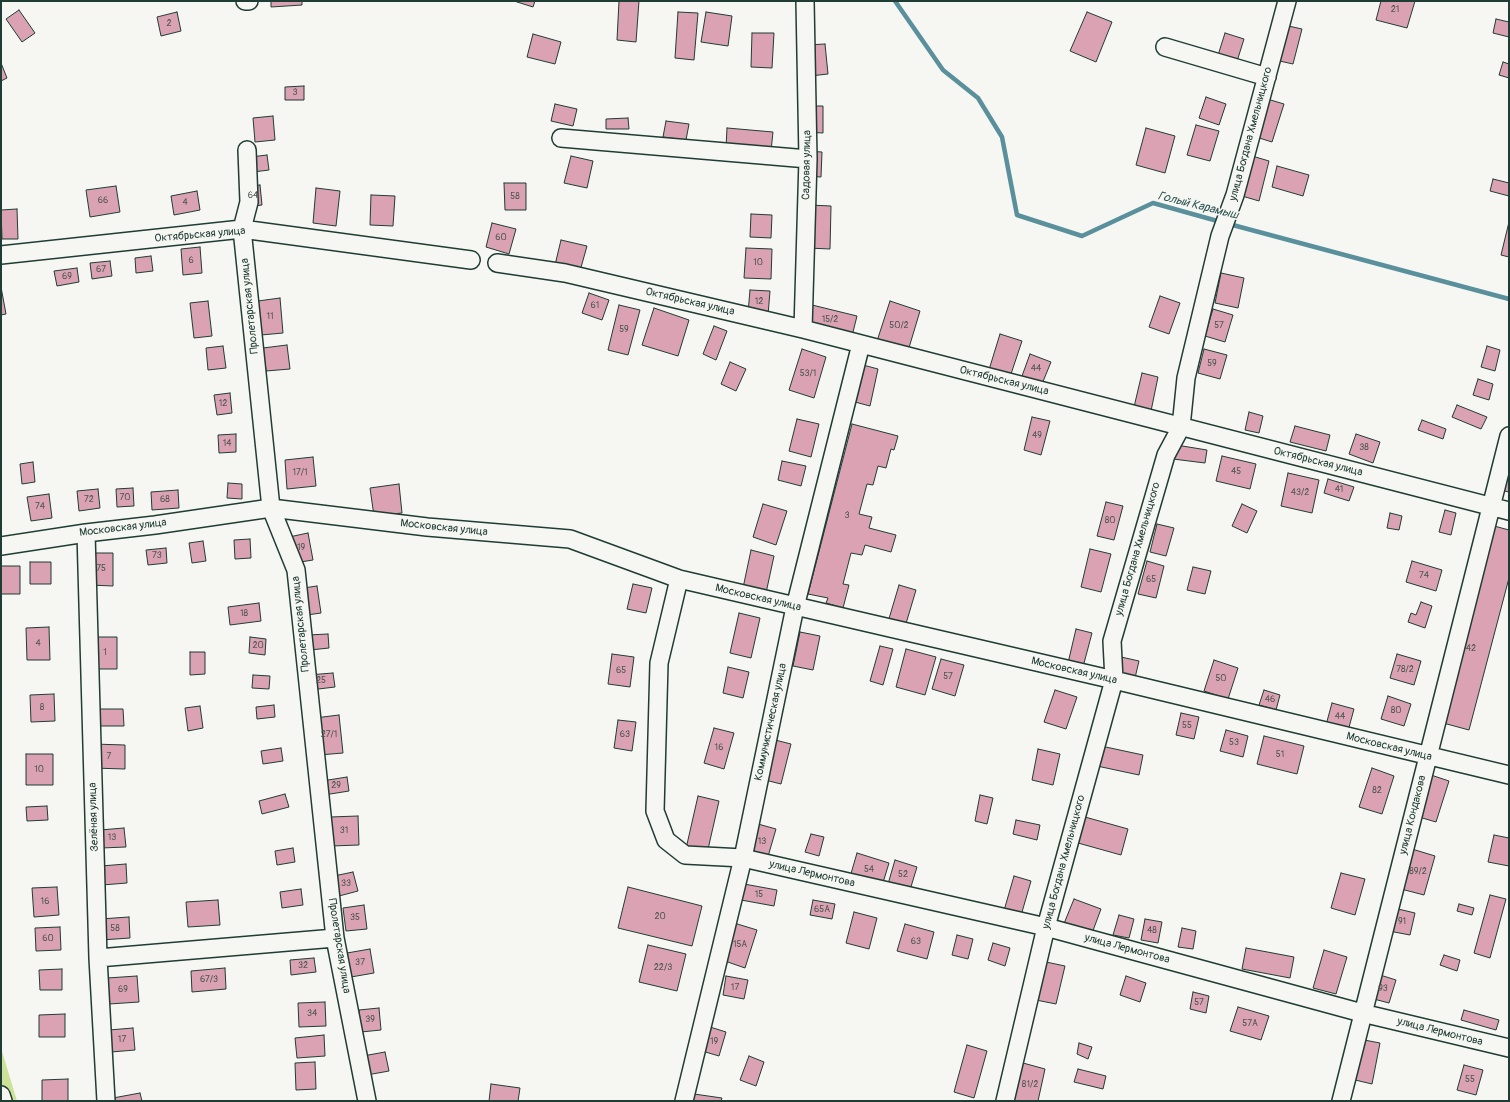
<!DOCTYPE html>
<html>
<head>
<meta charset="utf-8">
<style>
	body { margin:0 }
	#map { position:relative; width:1510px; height:1102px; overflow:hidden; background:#f6f6f2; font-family:Pangolin,sans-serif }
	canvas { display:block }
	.frame { position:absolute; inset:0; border:2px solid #1f3d34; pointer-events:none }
</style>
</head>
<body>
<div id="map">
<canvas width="1510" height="1102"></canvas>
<div class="frame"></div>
</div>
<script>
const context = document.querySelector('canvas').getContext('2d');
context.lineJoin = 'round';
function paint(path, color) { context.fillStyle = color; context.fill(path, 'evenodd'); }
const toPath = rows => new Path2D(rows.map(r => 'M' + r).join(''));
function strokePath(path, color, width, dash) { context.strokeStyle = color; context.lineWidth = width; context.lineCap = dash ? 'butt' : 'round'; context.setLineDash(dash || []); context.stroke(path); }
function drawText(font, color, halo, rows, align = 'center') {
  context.font = font + ' Pangolin,sans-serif'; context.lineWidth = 3; context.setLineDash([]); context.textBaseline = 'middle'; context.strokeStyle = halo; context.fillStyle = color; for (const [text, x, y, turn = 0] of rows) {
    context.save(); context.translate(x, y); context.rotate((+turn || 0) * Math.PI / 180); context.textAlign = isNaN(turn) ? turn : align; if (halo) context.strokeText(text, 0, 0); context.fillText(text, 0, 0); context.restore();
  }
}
const green = toPath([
	[1,1048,17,1101,1,1101]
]);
const stream = toPath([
	[895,1,943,70,978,98,1002,137,1017,215,1082,236,1153,203,1221,222],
	[1229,224,1509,299]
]);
const building = toPath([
	[271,1,302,1,302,5,271,7,271,1],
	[514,1,535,1,533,7,514,1],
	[619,1,639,1,636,42,617,40,619,1],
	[1381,1,1415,1,1407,28,1376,20,1381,1],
	[19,10,35,33,22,42,6,19,19,10],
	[177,12,181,31,161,36,157,17,177,12],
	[678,12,698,13,694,60,675,58,678,12],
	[706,12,732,16,728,46,701,42,706,12],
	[1087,12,1112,22,1096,62,1070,51,1087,12],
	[1496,19,1509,22,1509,37,1493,33,1496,19],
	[1284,25,1302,29,1293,64,1275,60,1284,25],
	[752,33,774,33,772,68,751,67,752,33],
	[1225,33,1244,39,1233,74,1214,68,1225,33],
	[533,34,561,42,555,64,527,57,533,34],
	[825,44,828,74,810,76,807,45,825,44],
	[1503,62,1509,64,1509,78,1499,75,1503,62],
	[1,63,7,78,1,81,1,63],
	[304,86,304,100,285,100,285,87,304,86],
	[1206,97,1226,104,1219,125,1199,118,1206,97],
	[1264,98,1284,104,1272,142,1253,136,1264,98],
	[555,104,577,109,573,126,551,121,555,104],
	[807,106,823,106,823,133,806,132,807,106],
	[273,116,275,140,255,142,253,118,273,116],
	[628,118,629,129,606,129,606,119,628,118],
	[666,121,689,124,686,140,663,137,666,121],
	[1196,125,1219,131,1210,161,1187,155,1196,125],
	[727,128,773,132,771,151,726,148,727,128],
	[1146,128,1175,136,1165,173,1136,165,1146,128],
	[805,151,822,152,821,177,805,176,805,151],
	[267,155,269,170,245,173,243,158,267,155],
	[571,156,593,161,587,188,564,183,571,156],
	[1252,156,1269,161,1259,201,1242,196,1252,156],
	[1277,166,1309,175,1303,196,1272,187,1277,166],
	[1493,179,1509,183,1509,196,1490,191,1493,179],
	[504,183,526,183,526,210,505,210,504,183],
	[260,185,262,205,245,207,243,187,260,185],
	[116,186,120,212,90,217,86,190,116,186],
	[316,188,340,191,336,226,313,223,316,188],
	[197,191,200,210,174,215,171,196,197,191],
	[371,195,395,196,393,226,370,225,371,195],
	[809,205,831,206,830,249,808,248,809,205],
	[17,209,18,239,2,239,1,210,17,209],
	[751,214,772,215,771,238,750,237,751,214],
	[1509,222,1509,257,1501,255,1509,222],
	[492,223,516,229,509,254,486,247,492,223],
	[561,240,587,246,580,271,555,265,561,240],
	[200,247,202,273,183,275,181,249,200,247],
	[746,248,772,249,771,279,744,278,746,248],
	[151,256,153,271,136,273,135,258,151,256],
	[110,261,112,276,92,279,90,263,110,261],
	[77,268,79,282,57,286,54,271,77,268],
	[1221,273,1244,278,1238,308,1215,303,1221,273],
	[1,287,6,314,1,315,1,287],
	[750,290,770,291,768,315,748,313,750,290],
	[589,293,609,300,602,320,582,313,589,293],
	[1160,296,1180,303,1169,334,1149,327,1160,296],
	[280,298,283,333,261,335,258,301,280,298],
	[208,301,212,336,194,338,190,303,208,301],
	[890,301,920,311,908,351,877,341,890,301],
	[808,304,857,316,852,336,803,323,808,304],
	[619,305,640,310,628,355,608,350,619,305],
	[654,308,689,320,678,356,642,345,654,308],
	[1213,309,1233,315,1225,342,1205,336,1213,309],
	[714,326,727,331,716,360,703,354,714,326],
	[1000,334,1022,341,1009,380,988,373,1000,334],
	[287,345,290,369,266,371,263,348,287,345],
	[223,346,226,368,208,370,206,348,223,346],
	[1487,346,1500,350,1495,371,1481,367,1487,346],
	[802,349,826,357,814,398,789,390,802,349],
	[1204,349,1227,355,1220,379,1198,373,1204,349],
	[1030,354,1051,362,1042,384,1022,376,1030,354],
	[730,362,746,369,736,391,721,384,730,362],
	[863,365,878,369,870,406,855,402,863,365],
	[1142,373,1158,377,1151,411,1134,407,1142,373],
	[1478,379,1493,384,1489,400,1473,395,1478,379],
	[230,393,232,413,217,415,214,395,230,393],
	[1457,405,1487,417,1481,429,1452,417,1457,405],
	[1249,412,1263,416,1259,433,1245,430,1249,412],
	[1032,417,1050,421,1041,455,1024,450,1032,417],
	[797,419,819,424,811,457,789,451,797,419],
	[1422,420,1446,429,1443,439,1418,430,1422,420],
	[852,424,898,436,894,450,891,449,886,468,878,466,873,485,867,484,859,514,872,517,869,528,896,535,891,552,865,545,862,555,851,553,843,584,849,585,843,608,826,603,828,598,808,594,852,424],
	[1295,426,1330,435,1326,451,1290,442,1295,426],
	[236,434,236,452,219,453,218,435,236,434],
	[1356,434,1380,442,1373,463,1349,454,1356,434],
	[1176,445,1207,450,1205,463,1173,459,1176,445],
	[1222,456,1256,464,1250,489,1216,481,1222,456],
	[313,457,316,486,287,489,285,460,313,457],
	[782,461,806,466,801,486,778,480,782,461],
	[33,462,35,482,22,484,20,464,33,462],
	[1504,470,1509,471,1509,492,1500,490,1504,470],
	[1288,473,1319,480,1312,513,1281,506,1288,473],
	[1328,479,1354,487,1349,501,1324,493,1328,479],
	[228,483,242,484,242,499,227,498,228,483],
	[399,484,402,513,374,516,370,488,399,484],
	[133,488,134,506,117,507,116,489,133,488],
	[98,489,100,508,79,511,77,491,98,489],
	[178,490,179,508,152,510,151,492,178,490],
	[49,494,52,518,31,521,27,497,49,494],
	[1106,502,1123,506,1114,540,1097,536,1106,502],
	[763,504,787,511,776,545,753,537,763,504],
	[1242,504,1257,511,1247,533,1232,526,1242,504],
	[1445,510,1456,513,1451,535,1439,532,1445,510],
	[1390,513,1402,516,1399,530,1387,528,1390,513],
	[1483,523,1509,530,1509,578,1469,730,1432,720,1483,523],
	[1157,524,1174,528,1166,556,1150,552,1157,524],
	[308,533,313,560,294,563,289,537,308,533],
	[250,539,251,558,235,559,234,540,250,539],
	[203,541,206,561,192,563,189,543,203,541],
	[166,548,167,563,148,565,146,550,166,548],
	[1090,549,1111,554,1101,592,1081,587,1090,549],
	[751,550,774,556,766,593,743,588,751,550],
	[90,553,113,553,113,586,90,585,90,553],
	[1147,561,1164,566,1156,598,1138,594,1147,561],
	[1412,561,1442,570,1436,591,1406,582,1412,561],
	[30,562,51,562,51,584,30,584,30,562],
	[1,566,20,566,20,594,1,594,1,566],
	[1193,567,1211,571,1205,594,1187,590,1193,567],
	[633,584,652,588,646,613,627,609,633,584],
	[899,585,916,590,905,627,888,622,899,585],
	[317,586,321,613,300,616,297,589,317,586],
	[1421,602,1432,606,1425,628,1408,622,1411,613,1416,615,1421,602],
	[259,603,261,621,230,625,228,607,259,603],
	[739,613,760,618,751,658,730,653,739,613],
	[49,627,50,660,27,660,26,628,49,627],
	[1076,629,1092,633,1083,667,1068,663,1076,629],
	[800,632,820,636,813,670,793,666,800,632],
	[328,634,329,648,310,650,308,635,328,634],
	[94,637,117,637,117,669,93,669,94,637],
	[250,637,266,639,265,655,249,653,250,637],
	[880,646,893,649,883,685,870,681,880,646],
	[906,649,936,657,925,695,896,687,906,649],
	[190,652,205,652,205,674,190,675,190,652],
	[612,654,634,657,630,687,608,684,612,654],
	[1397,654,1421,661,1414,685,1390,678,1397,654],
	[1121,657,1139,661,1135,678,1117,674,1121,657],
	[941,659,964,665,955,696,932,689,941,659],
	[1214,660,1238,668,1228,699,1204,691,1214,660],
	[728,667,749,672,743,698,723,693,728,667],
	[333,673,335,687,310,690,308,675,333,673],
	[253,675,270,676,269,689,252,688,253,675],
	[1055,690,1077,697,1066,729,1044,722,1055,690],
	[1264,690,1280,695,1276,710,1259,705,1264,690],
	[54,694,55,721,31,722,30,695,54,694],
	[1388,696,1411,704,1404,726,1381,719,1388,696],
	[1332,703,1354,709,1348,731,1326,725,1332,703],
	[274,705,275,717,257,719,256,707,274,705],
	[200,706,203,728,188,731,185,708,200,706],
	[99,709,123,709,124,726,100,726,99,709],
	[1181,713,1199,717,1194,739,1176,735,1181,713],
	[339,715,343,753,319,755,315,718,339,715],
	[618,720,636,722,632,751,614,748,618,720],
	[714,728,734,733,724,769,704,763,714,728],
	[1226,730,1248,736,1243,757,1220,751,1226,730],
	[1264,736,1304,746,1297,774,1257,764,1264,736],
	[775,740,791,744,781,784,765,780,775,740],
	[93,744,125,745,125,769,92,768,93,744],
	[1101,746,1143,755,1139,775,1097,766,1101,746],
	[281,748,283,761,263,764,261,751,281,748],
	[1038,749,1060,754,1053,785,1032,780,1038,749],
	[26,754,53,754,53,785,26,785,26,754],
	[1372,768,1394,776,1382,814,1359,807,1372,768],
	[1431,775,1449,781,1436,822,1419,817,1431,775],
	[347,777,349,791,324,795,322,781,347,777],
	[285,794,289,807,262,814,259,801,285,794],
	[980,795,993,798,987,824,975,821,980,795],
	[698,796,719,801,706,858,685,853,698,796],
	[47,806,48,820,27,821,26,807,47,806],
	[358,816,359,845,331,846,330,817,358,816],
	[1085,817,1128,829,1121,855,1078,843,1085,817],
	[1016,820,1040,825,1037,840,1013,834,1016,820],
	[758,824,776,829,767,860,749,854,758,824],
	[124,828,126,847,101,848,100,830,124,828],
	[811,834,824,837,819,856,805,852,811,834],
	[1494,835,1509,838,1509,866,1488,862,1494,835],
	[293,848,295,862,277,865,275,851,293,848],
	[1412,849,1435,856,1424,895,1401,889,1412,849],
	[857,853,889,863,882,886,850,877,857,853],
	[895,860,917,867,910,890,888,884,895,860],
	[126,864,127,883,102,885,101,866,126,864],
	[353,872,358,891,339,896,334,876,353,872],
	[1341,873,1365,879,1355,915,1331,908,1341,873],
	[1014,876,1031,881,1020,919,1003,914,1014,876],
	[744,884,777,890,774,906,741,900,744,884],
	[57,887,59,915,34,917,32,888,57,887],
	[628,887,702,906,692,946,618,928,628,887],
	[301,889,303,905,282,908,280,892,301,889],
	[1490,895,1506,899,1490,958,1474,953,1490,895],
	[1074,899,1101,909,1091,936,1063,926,1074,899],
	[218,900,220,925,188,927,186,902,218,900],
	[813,900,835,904,832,919,810,915,813,900],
	[1459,904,1474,908,1472,915,1457,911,1459,904],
	[364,905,367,929,346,931,343,908,364,905],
	[1394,908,1415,913,1410,935,1389,931,1394,908],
	[854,912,877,918,869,949,846,943,854,912],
	[1119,915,1134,919,1129,938,1113,935,1119,915],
	[129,917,130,938,101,940,100,919,129,917],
	[1145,919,1162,922,1158,943,1141,940,1145,919],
	[734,923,757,930,745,968,722,960,734,923],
	[905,924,934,932,927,959,897,951,905,924],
	[60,927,61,950,36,951,35,928,60,927],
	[1182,928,1196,931,1193,949,1178,947,1182,928],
	[957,935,973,939,968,959,952,955,957,935],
	[993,943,1010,948,1005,966,988,960,993,943],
	[648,945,686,954,677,991,639,982,648,945],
	[1246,948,1294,957,1290,978,1242,969,1246,948],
	[370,949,374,973,351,977,347,953,370,949],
	[1324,950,1347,957,1336,994,1313,988,1324,950],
	[1444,955,1460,960,1457,971,1440,965,1444,955],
	[314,958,316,972,291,975,290,960,314,958],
	[1046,962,1065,966,1056,1004,1036,1000,1046,962],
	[225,968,226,989,192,992,191,971,225,968],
	[62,969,62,990,40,990,39,970,62,969],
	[1377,974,1396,980,1389,1003,1370,998,1377,974],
	[137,976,139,1002,109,1004,107,978,137,976],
	[726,976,748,980,744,999,723,995,726,976],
	[1126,976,1146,983,1140,1002,1120,995,1126,976],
	[1193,992,1209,996,1206,1013,1190,1009,1193,992],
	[325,1002,326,1026,299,1027,298,1003,325,1002],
	[1238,1007,1269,1016,1261,1040,1230,1031,1238,1007],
	[379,1008,381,1030,361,1032,359,1010,379,1008],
	[1464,1010,1499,1020,1496,1030,1461,1020,1464,1010],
	[65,1014,65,1037,39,1037,39,1015,65,1014],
	[710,1027,726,1032,719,1056,702,1051,710,1027],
	[133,1028,135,1050,111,1052,109,1030,133,1028],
	[324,1035,325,1056,297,1058,295,1038,324,1035],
	[1359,1039,1380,1043,1372,1084,1351,1079,1359,1039],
	[1079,1043,1092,1047,1088,1059,1077,1054,1079,1043],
	[967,1045,987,1051,974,1098,954,1092,967,1045],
	[385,1052,389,1071,367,1075,363,1056,385,1052],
	[749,1056,764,1062,756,1086,740,1080,749,1056],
	[315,1062,316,1089,296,1090,295,1063,315,1062],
	[1023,1063,1045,1069,1038,1101,1014,1101,1023,1063],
	[1464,1065,1483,1070,1476,1095,1457,1090,1464,1065],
	[1078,1069,1106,1076,1103,1089,1074,1082,1078,1069],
	[68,1079,68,1101,42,1101,42,1080,68,1079],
	[491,1084,520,1088,518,1101,489,1101,491,1084],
	[140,1093,142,1101,114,1101,113,1098,140,1093],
	[694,1094,722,1098,721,1101,693,1101,694,1094]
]);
const minor = toPath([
	[245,1,249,1],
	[1165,47,1267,77],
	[561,138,808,159],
	[247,150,249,202,242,229,271,508,296,570,335,938,367,1101],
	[1,255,242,229,471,260],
	[497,263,565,273,803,329,1509,511],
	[803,329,808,159,805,1],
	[86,533,98,958,106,1101],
	[1,546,86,533,155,525,271,508,427,527,570,539,679,579,1114,680,1509,775],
	[679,579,659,663,655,811,666,840,685,855,743,858,1046,927,1362,1013,1509,1048],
	[98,958,335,938],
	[1,1095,3,1101],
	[684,1101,743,858,795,607,861,344],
	[1005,1101,1046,927,1114,680,1112,641,1166,455,1181,427,1186,378,1220,236,1235,195,1287,1],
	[1341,1101,1509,436]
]);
const numberNames = [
	["21",1395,10],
	["2",169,24],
	["3",295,93],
	["64",253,196],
	["58",515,197],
	["66",103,201],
	["4",185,203],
	["60",501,238],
	["6",191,261],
	["10",758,263],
	["67",101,270],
	["69",67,277],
	["12",759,302],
	["61",595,306],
	["11",270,317],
	["15/2",830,320],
	["50/2",899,326],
	["57",1219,326],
	["59",624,330],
	["59",1212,364],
	["44",1036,369],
	["53/1",808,374],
	["12",223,404],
	["49",1037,436],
	["14",227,444],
	["38",1364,448],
	["45",1236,472],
	["17/1",300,473],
	["41",1339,490],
	["43/2",1300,493],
	["70",125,498],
	["72",89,500],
	["68",165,500],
	["74",40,507],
	["3",847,516],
	["80",1110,521],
	["19",301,548],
	["73",157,556],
	["75",101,569],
	["74",1424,576],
	["65",1151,580],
	["18",244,614],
	["4",38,644],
	["20",258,646],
	["42",1471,649],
	["1",105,653],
	["78/2",1405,670],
	["65",621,671],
	["57",948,677],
	["50",1221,679],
	["25",321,681],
	["46",1270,700],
	["8",42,708],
	["80",1396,711],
	["44",1340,717],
	["55",1187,726],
	["27/1",329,735],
	["63",625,735],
	["53",1234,743],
	["16",719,748],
	["51",1280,755],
	["7",109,757],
	["10",39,770],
	["29",336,786],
	["82",1377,791],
	["31",344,831],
	["13",112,838],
	["13",762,842],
	["54",869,870],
	["89/2",1418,872],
	["52",903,875],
	["33",346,884],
	["15",759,895],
	["16",45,902],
	["65А",822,910],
	["20",660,917],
	["35",355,918],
	["91",1402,922],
	["58",115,929],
	["48",1152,931],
	["60",48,939],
	["63",916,942],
	["15А",740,945],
	["37",360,963],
	["32",303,966],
	["22/3",663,968],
	["67/3",209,980],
	["17",735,988],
	["93",1383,989],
	["69",123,990],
	["57",1199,1003],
	["34",312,1014],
	["39",370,1020],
	["57А",1250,1024],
	["17",122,1040],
	["19",714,1042],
	["55",1470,1080],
	["81/2",1030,1085]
];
const streetNames = [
	["улица Богдана Хмельницкого",1251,134,-75],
	["Садовая улица",807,165,-89],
	["Октябрьская улица",200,235,-5],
	["Октябрьская улица",690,302,13],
	["Пролетарская улица",250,306,-96],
	["Октябрьская улица",1004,381,14],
	["Октябрьская улица",1318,462,14],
	["Московская улица",123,528,-7],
	["Московская улица",444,528,6],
	["улица Богдана Хмельницкого",1138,549,-74],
	["Московская улица",758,598,13],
	["Пролетарская улица",301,624,-96],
	["Московская улица",1074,671,13],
	["Коммунистическая улица",771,722,-78],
	["Московская улица",1389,747,14],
	["улица Кондакова",1413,815,-76],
	["Зелёная улица",94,817,-92],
	["улица Богдана Хмельницкого",1064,862,-75],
	["улица Лермонтова",812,874,13],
	["Пролетарская улица",339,946,81],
	["улица Лермонтова",1127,949,15],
	["улица Лермонтова",1440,1032,14]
];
const waterNames = [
	["Голый Карамыш",1198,206,14]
];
paint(green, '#cbe298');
strokePath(stream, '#59909c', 4.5);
paint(building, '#daa2b2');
strokePath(building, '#1f3d34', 1);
strokePath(minor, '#1f3d34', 20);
strokePath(minor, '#f6f6f2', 17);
drawText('9px', '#4e5654', null, numberNames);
drawText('11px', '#1f3d34', '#f6f6f2', streetNames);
drawText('italic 12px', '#325957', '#f6f6f2', waterNames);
</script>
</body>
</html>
